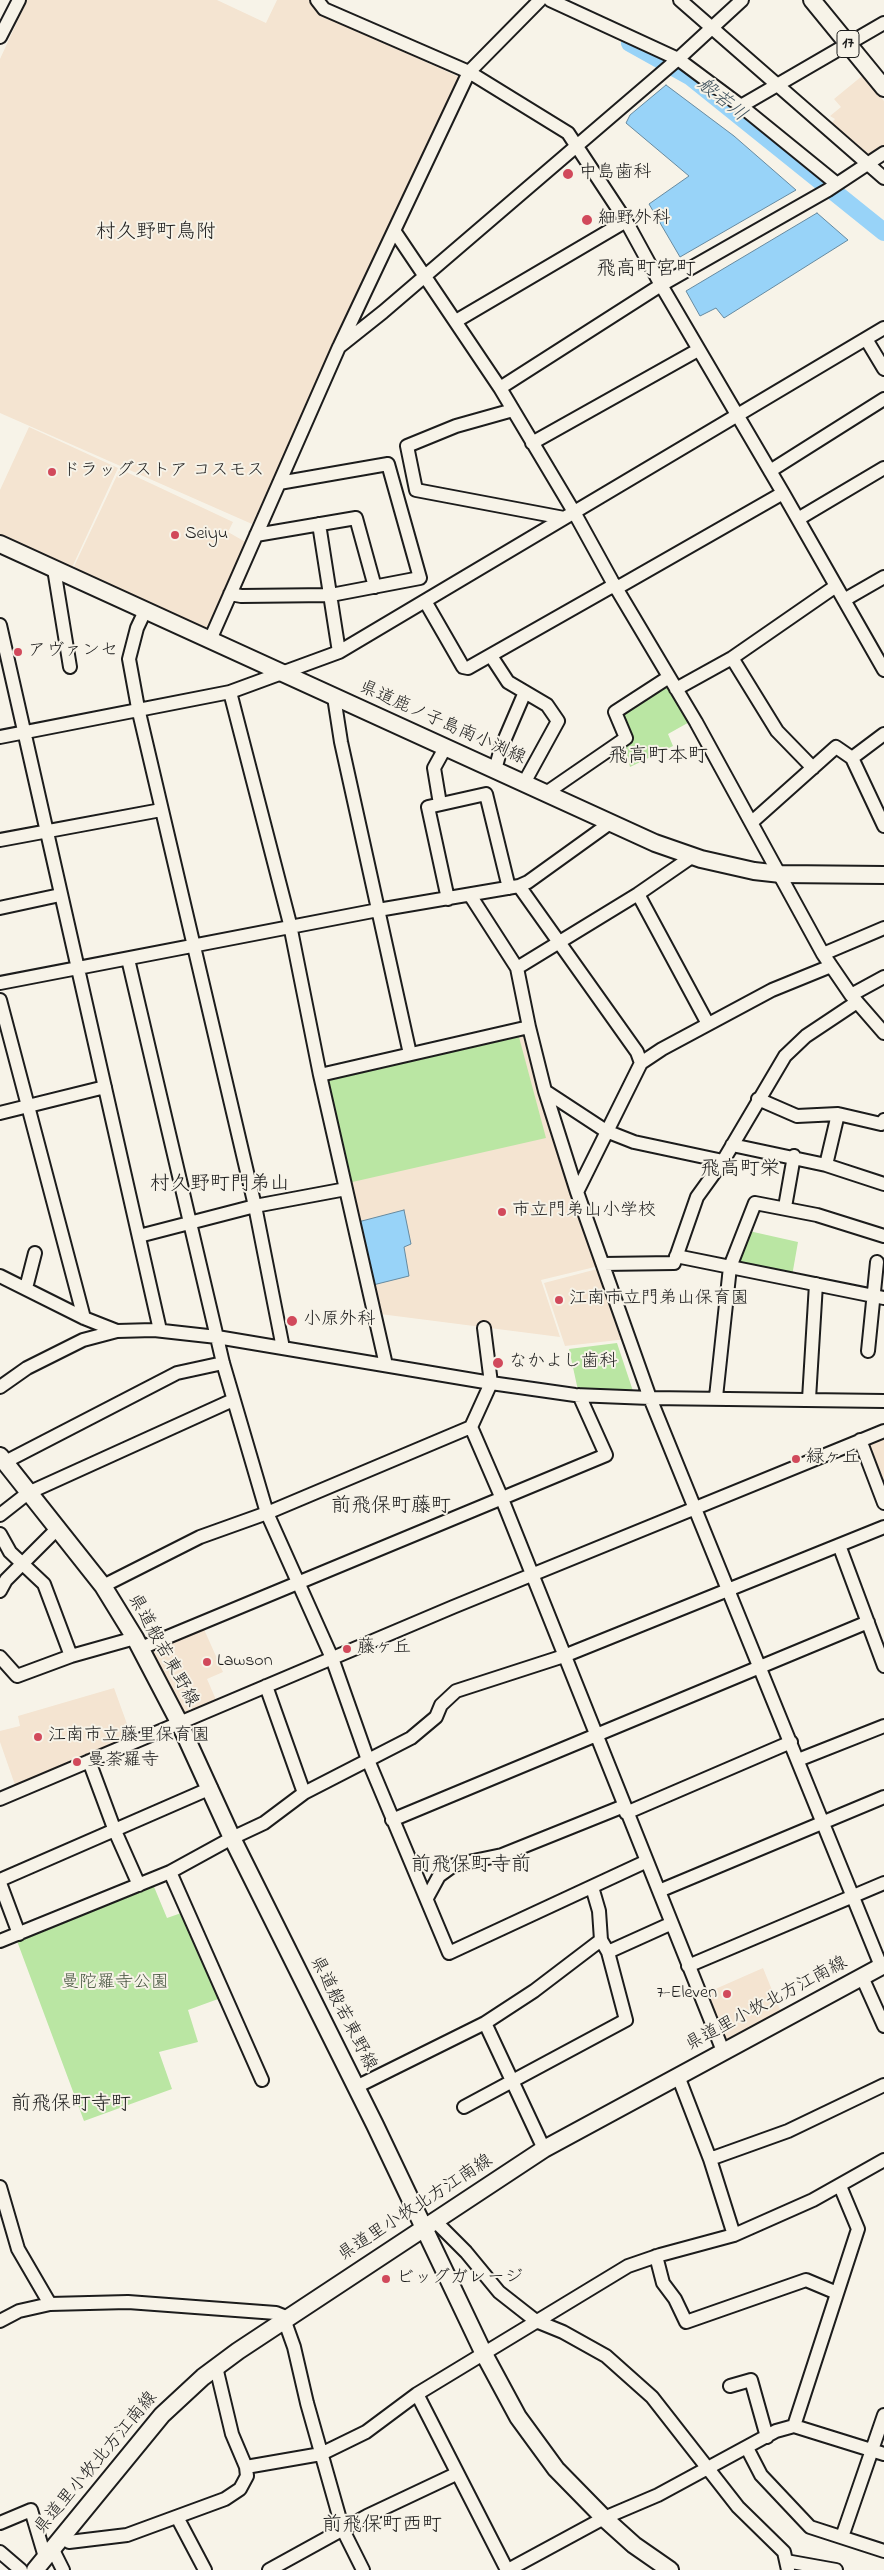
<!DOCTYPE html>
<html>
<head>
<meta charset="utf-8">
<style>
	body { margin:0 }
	canvas { display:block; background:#f7f3e8 }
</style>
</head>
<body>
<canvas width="884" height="2570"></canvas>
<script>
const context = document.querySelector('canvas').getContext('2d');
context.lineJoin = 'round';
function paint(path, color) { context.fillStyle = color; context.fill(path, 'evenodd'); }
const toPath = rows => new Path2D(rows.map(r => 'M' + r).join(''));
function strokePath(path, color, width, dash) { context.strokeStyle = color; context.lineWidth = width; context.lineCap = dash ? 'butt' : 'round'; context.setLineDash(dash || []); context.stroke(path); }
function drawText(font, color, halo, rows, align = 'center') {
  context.font = font + ' "Indie Flower","Klee One",sans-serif'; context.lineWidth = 4; context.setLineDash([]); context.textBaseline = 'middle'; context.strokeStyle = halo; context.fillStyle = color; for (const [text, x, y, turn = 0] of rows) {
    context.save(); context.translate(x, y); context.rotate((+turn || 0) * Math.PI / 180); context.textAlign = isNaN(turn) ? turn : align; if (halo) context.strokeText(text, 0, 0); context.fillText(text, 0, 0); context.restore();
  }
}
const built = toPath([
	[27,0,217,0,266,23,277,0,309,0,320,14,459,77,252,524,0,413,0,59],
	[862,76,884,101,884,150,869,160,831,124,835,119,830,116,841,107,834,99],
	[29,427,118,468,69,574,0,542,0,490],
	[120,469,233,522,228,532,249,544,208,636,70,575],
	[526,1032,599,1266,541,1280,560,1337,380,1314,325,1078],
	[601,1268,627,1339,565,1346,544,1283],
	[884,1433,884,1481,879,1483,862,1441],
	[203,1627,223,1672,207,1679,217,1702,182,1716,145,1650],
	[114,1688,131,1735,15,1785,0,1742,0,1731,20,1726,18,1716],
	[763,1968,783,2017,724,2045,704,1994]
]);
const green = toPath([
	[668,679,693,720,668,734,673,746,630,767,617,713],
	[519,1037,546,1138,348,1183,326,1081],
	[749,1231,798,1242,792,1276,735,1265],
	[617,1343,635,1397,579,1395,569,1349],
	[152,1882,167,1918,187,1911,229,1995,188,2010,198,2042,159,2052,172,2089,84,2121,17,1941,117,1901]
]);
const water = toPath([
	[666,85,734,136,796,190,680,257,649,204,689,176,626,123,630,115,666,85],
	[817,213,848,240,724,318,716,308,700,316,686,291,817,213],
	[404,1210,411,1244,404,1247,409,1276,373,1285,358,1222,404,1210]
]);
const river = toPath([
	[630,43,691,77,884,232]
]);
const minor = toPath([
	[317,0,324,9,469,72,568,133,626,221,661,285,783,493,884,670],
	[550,0,678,59,741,106,837,184],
	[680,0,884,178],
	[0,37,19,0],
	[741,106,884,23],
	[395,232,500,388,574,512,612,581,696,722,823,954,851,995,884,1033],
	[456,321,626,221],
	[866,339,884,369],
	[340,345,469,72,540,0],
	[500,388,661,285,828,190,884,153],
	[513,410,456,426,407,446,416,490,564,518],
	[532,443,698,350],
	[770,471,884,399],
	[798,519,884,468],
	[319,524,339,652],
	[256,535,356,518,375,587],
	[54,569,70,667],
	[230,594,241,596,331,595,420,578,388,464,279,483],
	[844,600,884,577],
	[425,601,463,667,468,668,609,588,622,585,783,493],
	[145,611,137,628,129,659,138,708,255,1206,283,1348],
	[0,625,160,1330],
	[210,640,339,347,383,312,678,59,742,0],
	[491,656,508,682,547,705,558,721,524,783],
	[732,658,777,731,813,768],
	[676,689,732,658,836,586],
	[230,692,289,920,320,1075,386,1365],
	[334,697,341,742,410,1054],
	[0,737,230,692,339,652,884,328],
	[852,758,884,826],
	[495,770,501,748,525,692],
	[546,793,626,738,615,712,669,677],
	[440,804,434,768,445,748],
	[752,822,836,747,852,758,884,734],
	[0,840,161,810],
	[519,886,637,1052,641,1063],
	[638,894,708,1024],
	[470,895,517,968,529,1027],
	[448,899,428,807,486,794,509,888],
	[0,908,60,895],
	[823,954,884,928],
	[128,959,223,1363,267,1513,332,1658,368,1760,449,1953,645,1862],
	[517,968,638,894,693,856],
	[0,983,378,910,519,886,528,882,610,823],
	[851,995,884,977],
	[0,1000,84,1318],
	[320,1075,529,1027,545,1091,577,1192,650,1398,881,1966],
	[545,1091,606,1131,634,1142,723,1161],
	[758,1099,797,1116,838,1114,881,1124,884,1120],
	[0,1113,105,1087],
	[732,1145,826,1165,884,1184],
	[826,1165,838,1114],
	[577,1192,641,1063,662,1049,772,990,831,966],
	[785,1207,794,1156],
	[139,1236,255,1206,346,1189],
	[676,1256,884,1298],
	[603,1264,674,1263,697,1197,723,1161,785,1056,806,1036,857,1002],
	[0,1276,84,1318,117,1331],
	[26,1288,35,1253],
	[868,1351,877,1262],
	[0,1387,27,1368,83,1340,117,1331,154,1330,217,1337,491,1383,575,1395,650,1398,884,1401],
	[716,1397,730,1267,755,1203,817,1215,884,1236],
	[809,1399,816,1284],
	[471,1427,500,1494,723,2051],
	[860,1440,884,1503],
	[5,1462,177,1373,223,1363],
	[0,1515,28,1493,233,1400],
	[0,1534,10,1552,44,1584,71,1656],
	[839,1545,884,1666],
	[103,1586,200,1537,267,1513,471,1427,491,1383,484,1328],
	[0,1591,6,1580,57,1529],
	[141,1648,606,1455,579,1395],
	[0,1657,17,1676,71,1656,135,1638],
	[266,1686,304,1793],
	[798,1760,884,1726],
	[89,1761,115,1831,139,1885],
	[0,1799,453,1607,884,1431],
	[626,1813,791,1742],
	[392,1820,868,1622],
	[170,1872,262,2080],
	[0,1880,211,1788],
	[0,1883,19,1934],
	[592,1887,599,1911,601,1940],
	[659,1891,884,1797],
	[427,1898,439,1876,454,1865,502,1855,624,1806],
	[0,1941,170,1872,232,1838,264,1823,304,1793,411,1738,436,1717,441,1705,456,1691,564,1656,884,1527],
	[688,1966,884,1883],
	[862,1977,884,2026],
	[678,2076,710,2159,734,2235],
	[356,2087,485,2023],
	[464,2107,626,2020,608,1952],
	[544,2149,485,2023,534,1991,601,1940,608,1952,670,1924],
	[710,2159,788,2131,884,2085],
	[0,2187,18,2249,50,2304],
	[434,2220,466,2252,499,2292,536,2321,563,2332,606,2356,652,2397,738,2507,784,2552,788,2570],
	[656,2256,663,2283,675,2299,686,2322,806,2280,837,2293],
	[284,2319,294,2347,307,2403,343,2530,363,2570],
	[0,2321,19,2311,50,2304,128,2302,276,2313,286,2317],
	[216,2367,232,2434,246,2467],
	[730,2386,751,2380,767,2437],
	[417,2394,507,2570],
	[794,2426,858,2229,840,2186],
	[747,2448,761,2475,810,2527,884,2551],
	[177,2517,205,2570],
	[0,2523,31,2510,45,2557],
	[62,2536,69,2542,127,2535,225,2499,240,2489,247,2476,246,2467,321,2454,366,2432,417,2394,628,2266,660,2255,734,2235,813,2200,884,2160],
	[842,2537,884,2415],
	[52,2548,63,2570],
	[0,2552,21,2570],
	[786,2561,836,2570],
	[269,2570,367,2516,456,2474],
	[508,2570,604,2518,658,2495,776,2431,794,2426,884,2454]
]);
const major = toPath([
	[812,0,884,88],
	[0,544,655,843,701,859,754,871,781,874,884,875],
	[0,1456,103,1586,135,1638,179,1722,232,1838,375,2125,484,2354,518,2417,556,2469,604,2518,634,2545,670,2570],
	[35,2570,162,2415,203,2377,238,2351,544,2149,884,1965]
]);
const markers = [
	[568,174,6,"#d1495b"],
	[587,220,6,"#d1495b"],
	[52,472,5,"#d1495b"],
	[175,535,5,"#d1495b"],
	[18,652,5,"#d1495b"],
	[502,1212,5,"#d1495b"],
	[559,1300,5,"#d1495b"],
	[292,1321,6,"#d1495b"],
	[498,1363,6,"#d1495b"],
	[796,1459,5,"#d1495b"],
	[347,1649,5,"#d1495b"],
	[207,1662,5,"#d1495b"],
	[38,1737,5,"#d1495b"],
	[77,1762,5,"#d1495b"],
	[727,1994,5,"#d1495b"],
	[386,2279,5,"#d1495b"]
];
const shields = [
	[848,44,22]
];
const shieldNames = [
	["17",848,44]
];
const poiNames = [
	["中島歯科",579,174],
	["細野外科",598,220],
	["ドラッグストア コスモス",62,472],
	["Seiyu",185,535],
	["アヴァンセ",28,652],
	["市立門弟山小学校",512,1212],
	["江南市立門弟山保育園",569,1300],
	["小原外科",303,1321],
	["なかよし歯科",509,1363],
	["緑ヶ丘",806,1459],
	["藤ヶ丘",357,1649],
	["Lawson",217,1662],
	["江南市立藤里保育園",48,1737],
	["曼荼羅寺",87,1762],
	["7-Eleven",717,1994,"right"],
	["ビッグガレージ",396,2279]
];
const streetNames = [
	["県道鹿ノ子島南小渕線",442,724,24],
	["県道般若東野線",162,1651,61],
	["県道里小牧北方江南線",767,2005,-28],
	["県道般若東野線",342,2014,63],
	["県道里小牧北方江南線",416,2209,-33],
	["県道里小牧北方江南線",97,2464,-50]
];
const parkNames = [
	["曼陀羅寺公園",115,1984]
];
const waterNames = [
	["般若川",721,101,39]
];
const quarterNames = [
	["村久野町鳥附",156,234],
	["飛高町宮町",646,271],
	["飛高町本町",658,758],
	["飛高町栄",740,1171],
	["村久野町門弟山",220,1186],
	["前飛保町藤町",391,1508],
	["前飛保町寺前",471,1867],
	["前飛保町寺町",71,2106],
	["前飛保町西町",382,2527]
];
paint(built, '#f4e4d1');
paint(green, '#bae6a3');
paint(water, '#98d3f8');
strokePath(water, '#668aa0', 1);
strokePath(river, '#98d3f8', 18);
strokePath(minor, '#1c1c1c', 16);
strokePath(major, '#1c1c1c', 20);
strokePath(minor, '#f7f3e8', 12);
strokePath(major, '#f7f3e8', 16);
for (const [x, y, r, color] of markers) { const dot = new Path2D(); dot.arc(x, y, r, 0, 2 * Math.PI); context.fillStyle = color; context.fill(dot); strokePath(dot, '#f7f3e8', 2); }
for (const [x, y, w] of shields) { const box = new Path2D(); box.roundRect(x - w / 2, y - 13.5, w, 27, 4); context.fillStyle = '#f7f3e8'; context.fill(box); strokePath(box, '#1c1c1c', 1); }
drawText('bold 16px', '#1c1c1c', null, shieldNames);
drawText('18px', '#1c1c1c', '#f7f3e8', poiNames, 'left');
drawText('18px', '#1c1c1c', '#f7f3e8', streetNames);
drawText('18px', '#4b5944', '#f7f3e8', parkNames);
drawText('italic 19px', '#41535e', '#f7f3e8', waterNames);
drawText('20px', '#1c1c1c', '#f7f3e8', quarterNames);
</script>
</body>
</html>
